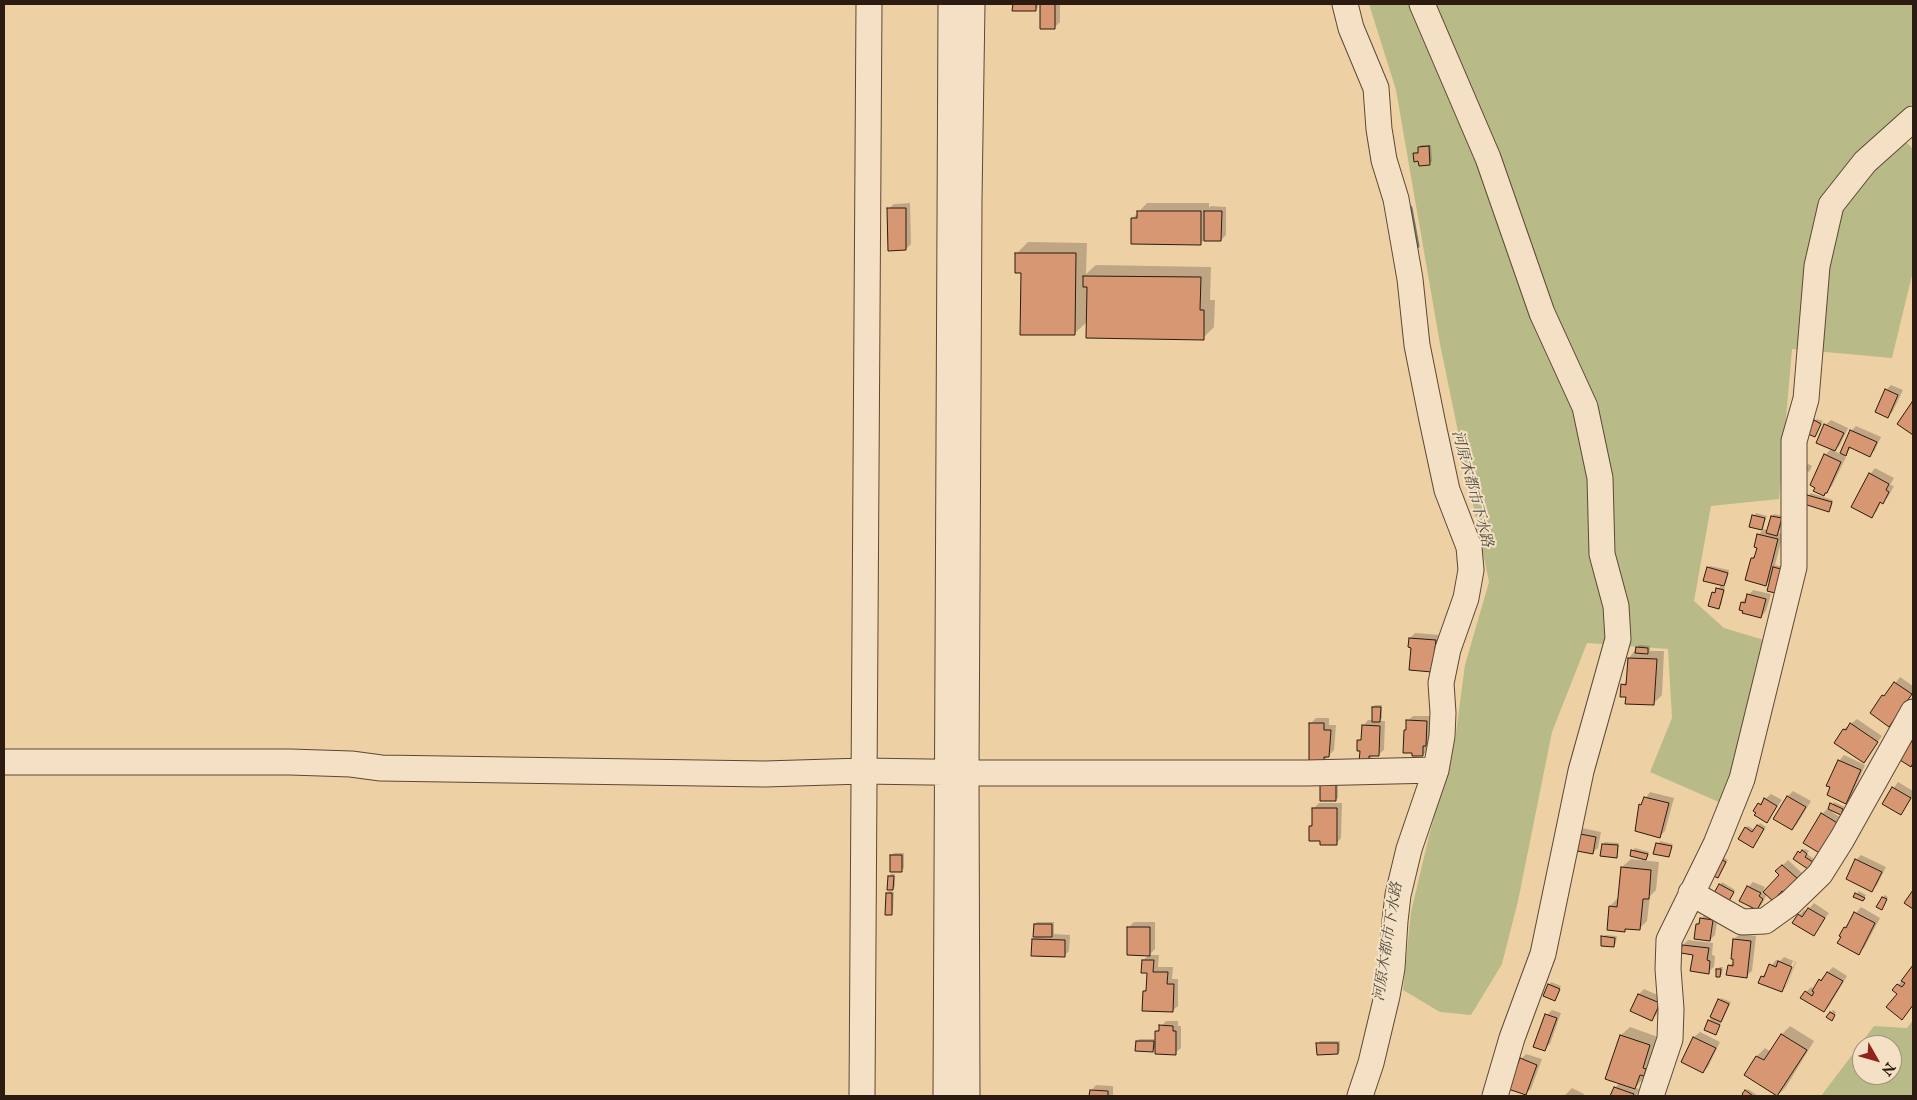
<!DOCTYPE html>
<html>
<head>
<meta charset="utf-8">
<style>
	body { margin:0 }
	#map { position:relative; width:1917px; height:1100px; overflow:hidden; background:#eed0a5; font-family:"IM FELL English",serif }
	canvas { display:block }
	.frame { position:absolute; inset:0; border:5px solid #2c1b10; pointer-events:none }
	.north { position:absolute; left:1852px; top:1035px; width:50px; height:50px; box-sizing:border-box; background:#f4e0c4; border:1px solid #a4917c; border-radius:50%; rotate:128deg; font-size:14px; font-weight:700; line-height:20px; text-align:center; color:#2c1b10 }
	.north::after { content:''; display:block; margin:auto; width:18px; height:22px; background:#8f2418; clip-path:polygon(50% 0,100% 100%,50% 72%,0 100%) }
</style>
</head>
<body>
<div id="map">
<canvas width="1917" height="1100"></canvas>
<div class="frame"></div>
<div class="north">N</div>
</div>
<script>
const context = document.querySelector('canvas').getContext('2d');
context.lineJoin = 'round';
function paint(path, color) { context.fillStyle = color; context.fill(path, 'evenodd'); }
const toPath = rows => new Path2D(rows.map(r => 'M' + r).join(''));
function strokePath(path, color, width, dash) { context.strokeStyle = color; context.lineWidth = width; context.lineCap = dash ? 'butt' : 'round'; context.setLineDash(dash || []); context.stroke(path); }
function drawText(font, color, halo, rows, align = 'center') {
  context.font = font + ' "IM FELL English","Noto Serif JP",serif'; context.lineWidth = 4; context.setLineDash([]); context.textBaseline = 'middle'; context.strokeStyle = halo; context.fillStyle = color; for (const [text, x, y, turn = 0] of rows) {
    context.save(); context.translate(x, y); context.rotate((+turn || 0) * Math.PI / 180); context.textAlign = isNaN(turn) ? turn : align; if (halo) context.strokeText(text, 0, 0); context.fillText(text, 0, 0); context.restore();
  }
}
const green = toPath([
	[1369,4,1913,4,1913,103,1888,124,1913,149,1913,271,1892,358,1792,349,1779,499,1711,506,1694,601,1724,628,1764,640,1735,768,1721,803,1650,772,1672,718,1668,649,1587,643,1552,732,1518,901,1502,964,1471,1015,1440,1012,1403,990,1411,912,1429,836,1455,740,1465,665,1489,582,1440,344,1396,90],
	[1913,1020,1913,1096,1821,1096,1874,1026,1907,1028],
	[1862,1045,1892,1045,1892,1075,1862,1075]
]);
const shadow = toPath([
	[1014,4,1038,4,1038,7,1036,10,1014,10],
	[1041,4,1060,4,1060,22,1055,27,1041,28],
	[1421,145,1431,145,1432,161,1429,164,1414,154,1419,151,1419,148],
	[910,203,911,244,906,249,888,209,894,204],
	[1147,203,1209,203,1209,208,1211,206,1226,207,1226,235,1221,240,1204,240,1200,244,1132,219],
	[1028,242,1087,243,1086,274,1096,265,1211,267,1210,300,1215,300,1214,327,1203,338,1088,321,1074,334,1022,272,1017,253],
	[1891,385,1903,390,1893,411,1888,417,1886,390],
	[1817,419,1823,421,1815,436,1815,421],
	[1831,420,1848,428,1840,445,1834,451,1841,454,1851,431,1856,426,1881,437,1875,450,1870,455,1852,447,1844,456,1846,457,1832,486,1823,495,1825,455,1832,448,1825,425],
	[1808,464,1812,466,1809,472,1804,470],
	[1875,468,1894,478,1890,485,1894,486,1888,497,1883,502,1881,502,1877,511,1871,516,1870,474],
	[1811,493,1833,500,1831,508,1829,510,1808,496],
	[1756,513,1767,516,1762,529,1754,516],
	[1774,514,1783,516,1779,533,1783,534,1775,565,1783,567,1766,584,1752,558,1756,555,1758,547,1758,535,1764,529,1768,530,1772,516],
	[1710,566,1729,570,1726,583,1722,587,1725,587,1721,605,1718,608,1713,593,1717,591,1722,584,1708,568],
	[1753,590,1771,594,1766,611,1761,617,1740,609,1742,602],
	[1415,633,1441,635,1437,665,1412,646,1410,638],
	[1639,645,1650,646,1650,651,1664,651,1662,695,1653,704,1627,696,1623,685,1628,679,1629,658],
	[1900,677,1913,686,1913,692,1889,725,1883,696,1889,691],
	[1375,705,1382,705,1382,718,1380,721,1385,721,1384,750,1378,755,1374,755,1368,761,1361,750,1359,741,1363,737,1363,726,1368,720,1373,720,1373,707],
	[1413,716,1432,716,1431,739,1428,742,1428,750,1423,755,1405,730,1407,728,1407,721],
	[1316,718,1329,718,1329,725,1336,725,1334,750,1323,762,1310,724],
	[1857,719,1882,736,1864,761,1844,729],
	[1844,755,1865,765,1851,797,1845,802,1832,787,1839,761],
	[1898,782,1913,791,1913,796,1900,814,1883,803],
	[1338,783,1338,798,1335,800,1321,786],
	[1793,791,1811,801,1797,824,1792,829,1775,818,1788,796],
	[1650,792,1674,798,1665,831,1660,836,1636,830,1641,805],
	[1771,794,1782,800,1767,822,1759,804],
	[1834,802,1845,807,1840,814,1832,810,1832,812,1843,819,1826,847,1822,814,1827,809,1829,810],
	[1319,803,1342,803,1341,838,1336,844,1321,840,1310,826,1313,823,1313,809],
	[1760,823,1766,827,1753,846,1746,828,1748,826,1755,830],
	[1582,828,1601,832,1598,848,1592,853,1573,849],
	[1660,841,1673,844,1669,856,1655,853],
	[1605,842,1619,843,1618,854,1616,856,1603,844],
	[1635,848,1649,852,1648,856,1646,859,1632,851],
	[1805,849,1809,851,1807,854,1814,859,1810,866,1799,852],
	[894,853,904,853,904,868,901,870,891,855],
	[1861,855,1886,867,1877,885,1872,890,1856,860],
	[1721,856,1728,860,1720,874],
	[1631,859,1659,862,1656,890,1650,896,1647,921,1639,929,1626,928,1624,930,1610,906,1619,897,1622,867],
	[1788,860,1802,873,1790,887,1767,894,1762,904,1757,909,1748,887,1753,882,1765,887,1762,894,1780,875,1777,871],
	[891,874,895,874,895,886,893,889,889,876],
	[1722,882,1735,890,1729,899,1720,885],
	[889,891,894,892,893,911,891,914,887,894],
	[1859,891,1866,895,1863,900,1855,896],
	[1885,895,1888,897,1882,908,1883,897],
	[1814,903,1829,913,1813,935,1799,915,1804,910,1807,911],
	[1861,907,1880,918,1864,948,1858,953,1845,927],
	[1706,913,1718,915,1715,935,1710,940,1697,924],
	[1037,922,1054,922,1054,934,1070,935,1069,951,1064,956,1033,939,1037,935,1035,924],
	[1134,922,1155,922,1155,949,1149,955,1159,955,1158,967,1173,967,1172,979,1178,979,1178,1006,1172,1011,1144,991,1147,988,1148,972,1143,960,1149,955,1129,927],
	[1740,934,1756,936,1752,971,1746,976,1729,966,1735,960,1734,939],
	[1605,935,1617,936,1616,943,1614,946,1603,937],
	[1688,940,1713,943,1712,955,1715,956,1714,967,1708,972,1694,953,1683,945],
	[1784,957,1796,962,1787,985,1782,991,1762,977,1776,960,1780,961],
	[1793,961,1795,962,1786,986,1783,986],
	[1720,967,1723,967,1722,974,1720,976,1717,969],
	[1833,967,1847,976,1829,1006,1824,1011,1806,992,1811,987,1815,989,1820,980],
	[1913,967,1913,1005,1907,1013,1898,994,1894,990],
	[1551,982,1561,986,1555,999,1544,995],
	[1644,989,1664,998,1657,1014,1652,1019,1632,1010,1639,994],
	[1721,998,1731,1002,1716,1034,1705,1029],
	[1552,1010,1561,1013,1550,1044,1544,1049,1547,1015],
	[1833,1010,1836,1012,1834,1017,1831,1012],
	[1166,1021,1178,1021,1178,1026,1181,1026,1181,1048,1175,1053,1156,1047,1153,1050,1137,1041,1139,1039,1156,1039,1157,1031],
	[1790,1026,1814,1041,1786,1087,1778,1095,1746,1075,1757,1056,1765,1048,1771,1052,1782,1034],
	[1630,1027,1658,1037,1650,1059,1654,1061,1643,1079,1635,1088,1639,1089,1636,1096,1612,1096,1615,1088,1620,1082,1607,1078,1621,1035],
	[1700,1032,1720,1042,1708,1067,1703,1072,1682,1062,1694,1037],
	[1320,1041,1340,1041,1340,1051,1338,1053,1318,1044],
	[1526,1054,1542,1059,1531,1089,1525,1094,1521,1059],
	[1096,1085,1113,1086,1113,1096,1091,1096,1091,1091],
	[1572,1088,1584,1094,1583,1096,1564,1096],
	[1748,1089,1758,1096,1746,1096,1743,1094]
]);
const stream = toPath([
	[1410,208,1417,246]
]);
const building = toPath([
	[1013,4,1036,4,1036,11,1012,11,1013,4],
	[1040,4,1055,4,1055,29,1040,29,1040,4],
	[1429,146,1430,165,1419,166,1418,161,1414,162,1413,153,1418,153,1418,147,1429,146],
	[887,208,906,208,906,250,888,251,887,208],
	[1137,211,1201,211,1201,245,1131,244,1131,218,1137,218,1137,211],
	[1204,211,1222,211,1221,241,1204,241,1204,211],
	[1015,253,1076,253,1075,335,1020,335,1021,273,1015,273,1015,253],
	[1083,276,1201,277,1200,310,1204,310,1204,340,1086,338,1087,287,1083,287,1083,276],
	[1885,389,1898,395,1888,418,1875,412,1885,389],
	[1912,402,1913,403,1913,435,1897,424,1912,402],
	[1814,420,1821,424,1815,437,1808,434,1814,420],
	[1824,424,1844,433,1835,451,1816,443,1824,424],
	[1850,430,1877,442,1870,457,1849,447,1846,456,1840,453,1850,430],
	[1824,454,1841,462,1827,493,1825,493,1824,496,1813,491,1815,488,1810,485,1824,454],
	[1869,473,1889,484,1886,490,1889,492,1883,504,1880,502,1872,518,1851,507,1869,473],
	[1807,495,1832,502,1829,512,1804,504,1807,495],
	[1752,515,1765,518,1762,530,1749,527,1752,515],
	[1771,516,1782,518,1777,536,1766,533,1771,516],
	[1757,534,1778,539,1766,586,1745,580,1751,558,1754,558,1757,548,1754,547,1757,534],
	[1707,567,1728,573,1724,586,1703,581,1707,567],
	[1773,567,1781,569,1775,593,1767,591,1773,567],
	[1716,588,1724,590,1719,609,1708,606,1712,592,1715,593,1716,588],
	[1747,594,1766,599,1761,618,1742,613,1743,611,1739,610,1741,602,1745,603,1747,594],
	[1409,638,1436,640,1432,672,1409,670,1411,648,1408,647,1409,638],
	[1636,647,1648,648,1648,654,1635,653,1636,647],
	[1628,658,1657,659,1654,705,1625,704,1626,697,1620,697,1621,684,1626,685,1628,658],
	[1894,682,1912,694,1889,727,1870,713,1882,695,1884,696,1894,682],
	[1372,707,1381,707,1380,722,1372,722,1372,707],
	[1406,720,1427,721,1426,746,1423,746,1423,756,1412,756,1412,753,1403,753,1404,730,1406,730,1406,720],
	[1309,723,1324,723,1324,730,1331,730,1329,757,1324,757,1324,763,1309,763,1309,723],
	[1850,723,1878,742,1864,763,1834,743,1843,729,1846,730,1850,723],
	[1362,725,1380,726,1379,756,1369,756,1369,763,1359,762,1360,751,1357,751,1357,740,1361,740,1362,725],
	[1913,739,1913,763,1911,767,1900,760,1913,739],
	[1838,760,1861,770,1846,804,1827,795,1830,787,1826,786,1838,760],
	[1320,785,1336,785,1336,801,1320,801,1320,785],
	[1892,787,1911,798,1901,815,1882,804,1892,787],
	[1787,796,1806,807,1792,830,1773,819,1787,796],
	[1644,797,1669,803,1660,838,1635,831,1639,804,1641,805,1644,797],
	[1764,798,1777,806,1767,823,1754,815,1756,813,1753,811,1758,803,1761,805,1764,798],
	[1830,803,1843,809,1841,815,1828,809,1830,803],
	[1312,808,1337,808,1337,845,1320,845,1320,841,1309,841,1309,826,1312,826,1312,808],
	[1821,813,1839,824,1821,854,1803,843,1821,813],
	[1757,825,1764,829,1753,848,1738,839,1745,827,1752,832,1757,825],
	[1575,833,1596,837,1593,854,1572,850,1575,833],
	[1656,843,1672,846,1669,857,1653,854,1656,843],
	[1602,844,1618,845,1617,858,1600,856,1602,844],
	[1631,850,1648,854,1646,860,1630,856,1631,850],
	[1802,850,1807,854,1805,857,1813,862,1808,869,1793,859,1798,851,1800,853,1802,850],
	[890,855,902,855,902,872,890,872,890,855],
	[1718,858,1726,862,1718,878,1709,874,1718,858],
	[1855,859,1882,872,1872,892,1846,879,1855,859],
	[1782,865,1798,879,1785,893,1782,891,1773,901,1763,892,1779,875,1775,871,1782,865],
	[1621,867,1651,870,1649,899,1643,899,1640,930,1625,929,1625,932,1607,930,1609,906,1617,907,1621,867],
	[888,876,894,876,893,890,887,890,888,876],
	[1719,884,1734,892,1729,901,1714,893,1719,884],
	[1747,886,1761,893,1759,896,1763,899,1757,910,1739,901,1747,886],
	[1913,890,1913,909,1904,903,1913,890],
	[886,893,892,893,892,915,885,915,886,893],
	[1855,893,1865,898,1863,901,1853,897,1855,893],
	[1882,897,1887,899,1882,910,1876,907,1882,897],
	[1808,908,1825,918,1814,936,1792,923,1798,914,1802,917,1808,908],
	[1854,912,1875,923,1859,955,1837,943,1841,937,1839,936,1844,927,1846,928,1854,912],
	[1700,918,1713,920,1710,941,1694,939,1696,924,1699,924,1700,918],
	[1034,924,1052,924,1052,937,1033,937,1034,924],
	[1127,927,1150,927,1150,956,1127,955,1127,927],
	[1601,936,1615,938,1614,947,1601,946,1601,936],
	[1032,939,1065,940,1065,957,1031,956,1032,939],
	[1733,939,1751,941,1747,978,1726,975,1728,965,1733,966,1733,959,1731,959,1733,939],
	[1682,945,1709,948,1707,960,1710,961,1709,974,1690,971,1693,955,1681,953,1682,945],
	[1142,960,1154,960,1153,972,1168,972,1167,984,1174,984,1173,1012,1142,1011,1143,991,1146,991,1147,973,1141,973,1142,960],
	[1778,961,1792,967,1782,992,1758,983,1761,976,1764,977,1769,964,1776,967,1778,961],
	[1913,965,1913,1005,1902,1020,1886,1007,1897,994,1892,990,1897,984,1902,987,1905,983,1901,981,1913,965],
	[1716,969,1721,969,1720,977,1716,977,1716,969],
	[1827,972,1843,981,1824,1012,1800,998,1805,991,1812,996,1814,992,1812,991,1819,979,1821,981,1827,972],
	[1548,984,1560,989,1555,1001,1543,996,1548,984],
	[1638,994,1660,1003,1652,1021,1630,1011,1638,994],
	[1718,999,1729,1004,1721,1022,1710,1017,1718,999],
	[1830,1012,1835,1015,1832,1021,1826,1017,1830,1012],
	[1545,1014,1557,1018,1545,1051,1533,1047,1545,1014],
	[1708,1020,1720,1025,1716,1035,1704,1030,1708,1020],
	[1159,1025,1173,1026,1173,1031,1176,1031,1176,1055,1155,1054,1155,1031,1159,1031,1159,1025],
	[1781,1034,1807,1050,1777,1096,1744,1075,1756,1056,1764,1060,1781,1034],
	[1620,1035,1650,1045,1643,1068,1646,1069,1644,1076,1640,1075,1635,1089,1605,1079,1620,1035],
	[1693,1037,1716,1048,1703,1073,1681,1062,1693,1037],
	[1136,1041,1154,1041,1153,1052,1135,1051,1136,1041],
	[1316,1043,1338,1043,1338,1054,1317,1055,1316,1043],
	[1520,1058,1537,1065,1526,1095,1508,1089,1520,1058],
	[1614,1087,1634,1094,1633,1096,1610,1096,1614,1087],
	[1090,1090,1108,1091,1108,1096,1089,1096,1090,1090],
	[1745,1090,1753,1096,1744,1096,1742,1094,1745,1090]
]);
const minor = toPath([
	[1345,4,1351,28,1376,88,1379,129,1384,160,1396,199,1410,279,1417,345,1432,420,1447,490,1469,547,1471,570,1466,598,1448,649,1441,683,1443,713,1442,736,1436,770,1409,849,1398,895,1395,921,1392,968,1387,996,1371,1063,1360,1096],
	[1422,4,1488,158,1542,313,1585,407,1600,478,1602,554,1616,606,1618,639,1581,771,1543,954,1512,1038,1495,1096],
	[4,762,290,762,351,764,381,768,765,774,863,771,993,773,1307,773,1436,770],
	[1691,893,1742,922,1765,921,1790,903,1820,874,1842,839,1913,712],
	[862,1096,869,4],
	[946,1096,951,4],
	[967,1096,966,772,969,200,972,4],
	[1651,1096,1670,1039,1671,1009,1668,969,1669,940,1716,844,1742,779,1794,567,1794,441,1806,399,1817,266,1831,205,1865,162,1913,119]
]);
const waterNames = [
	["河原木都市下水路",1471,489,75],
	["河原木都市下水路",1389,942,-81]
];
paint(green, '#b8bb87');
paint(shadow, '#0003');
strokePath(stream, '#6e786e', 5);
paint(building, '#d69772');
strokePath(building, '#2c1b10', 1);
strokePath(minor, '#5c4835', 27);
strokePath(minor, '#f4e0c4', 25);
drawText('italic 15px', '#4d4a3f', '#f4e0c4', waterNames);
</script>
</body>
</html>
